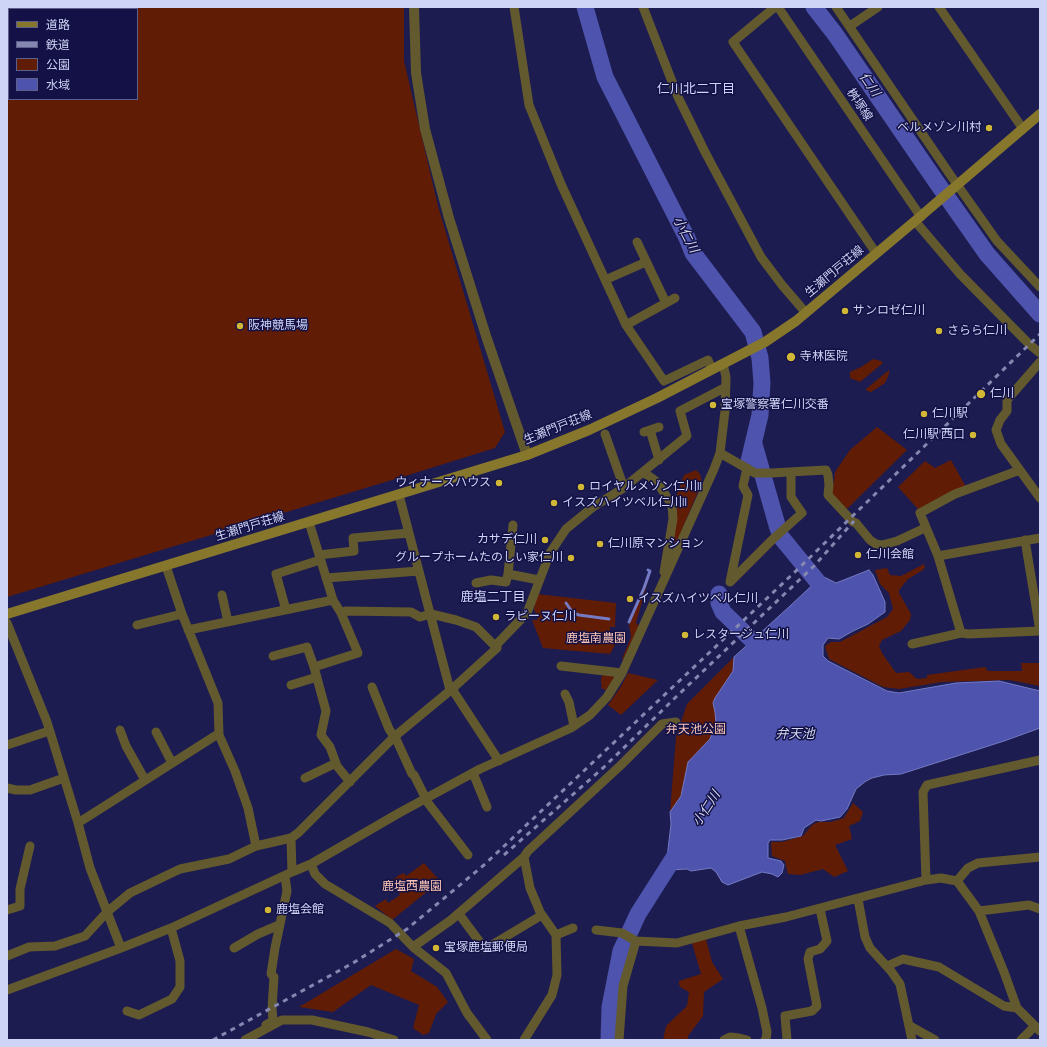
<!DOCTYPE html>
<html>
<head>
<meta charset="utf-8">
<style>
	body { margin:0 }
	#map { position:relative; width:1047px; height:1047px; overflow:hidden; background:#1c1c50; font-family:"Sofia Sans Condensed","Noto Sans JP",sans-serif }
	canvas { display:block }
	.frame { position:absolute; inset:0; border:8px solid #ced4f5; pointer-events:none }
	.legend { position:absolute; left:8px; top:8px; width:130px; height:92px; box-sizing:border-box; background:#131145; border:1px solid #5e5f8b; margin:0; padding:5px 7px; list-style:none; font-size:12px; color:#ced4f5 }
	.legend li { display:flex; align-items:center; gap:8px; height:20px }
	.legend b { width:20px; border:1px solid #5e5f8b }
</style>
</head>
<body>
<div id="map">
<canvas width="1047" height="1047"></canvas>
<div class="frame"></div>
<ul class="legend">
<li><b style="height:5px;background:#86772c"></b>道路</li>
<li><b style="height:5px;background:#8488b1"></b>鉄道</li>
<li><b style="height:11px;background:#611c05"></b>公園</li>
<li><b style="height:11px;background:#4e53ad"></b>水域</li>
</ul>
</div>
<script>
const context = document.querySelector('canvas').getContext('2d');
context.lineJoin = 'round';
function paint(path, color) { context.fillStyle = color; context.fill(path, 'evenodd'); }
const toPath = rows => new Path2D(rows.map(r => 'M' + r).join(''));
function strokePath(path, color, width, dash) { context.strokeStyle = color; context.lineWidth = width; context.lineCap = dash ? 'butt' : 'round'; context.setLineDash(dash || []); context.stroke(path); }
function drawText(font, color, halo, rows, align = 'center') {
  context.font = font + ' "Sofia Sans Condensed","Noto Sans JP",sans-serif'; context.lineWidth = 3; context.setLineDash([]); context.textBaseline = 'middle'; context.strokeStyle = halo; context.fillStyle = color; for (const [text, x, y, turn = 0] of rows) {
    context.save(); context.translate(x, y); context.rotate((+turn || 0) * Math.PI / 180); context.textAlign = isNaN(turn) ? turn : align; if (halo) context.strokeText(text, 0, 0); context.fillText(text, 0, 0); context.restore();
  }
}
const green = toPath([
	[7,7,404,7,404,61,438,206,505,432,495,448,415,473,7,597],
	[9,9,137,9,137,99,9,99],
	[873,359,881,361,883,363,860,382,850,378,850,372,861,367],
	[889,370,889,374,885,383,871,392,867,391,866,389],
	[877,427,907,450,848,508,845,508,832,495,835,472,850,450],
	[951,460,966,487,918,509,898,487,925,461,935,468],
	[696,470,700,474,702,482,675,546,672,545,678,503,678,499,676,497,684,475],
	[924,564,925,567,923,570,908,579,899,590,899,593,911,614,910,620,901,631,882,640,879,646,882,653,896,673,909,672,917,679,927,678,927,675,985,667,988,671,1022,671,1021,663,1040,663,1040,686,1009,680,942,682,899,689,883,687,829,659,825,646,831,642,840,642,887,617,893,609,889,593,880,584,875,570,887,568,890,575,901,576],
	[651,570,636,623,639,626,623,660,622,659,631,637,629,624,645,588],
	[537,594,616,603,615,627,610,627,610,640,616,643,610,654,543,648,532,620,538,620,534,609],
	[734,657,733,670,713,703,715,712,716,723,710,739,688,762,681,796,670,812,676,737,687,704],
	[604,673,612,674,614,678,606,690,601,688,602,685,601,684,601,678],
	[628,673,658,680,621,715,608,705,620,688],
	[853,803,863,812,860,821,849,826,852,839,835,845,848,871,834,877,823,869,800,875,788,874,785,861,772,856,771,842,782,842,803,836,812,825,818,822,831,822,844,818],
	[424,863,440,881,392,920,375,906,386,899,388,903,400,895,391,881,399,875,404,873,406,876],
	[706,939,712,962,723,979,704,992,703,1016,688,1036,688,1040,663,1040,666,1026,687,1006,689,992,680,987,679,984,679,981,701,974,692,943],
	[396,949,414,959,411,971,437,987,448,1002,436,1014,429,1033,423,1035,413,1028,419,1005,371,985,333,1012,299,1007]
]);
const water = toPath([
	[869,570,873,575,885,602,885,612,868,624,853,631,839,639,828,638,823,645,823,656,828,661,887,691,899,693,956,683,999,681,1040,691,1040,728,1004,741,901,774,884,775,872,778,866,781,856,789,847,809,840,817,821,821,816,820,804,828,801,836,782,840,770,840,768,843,768,858,781,861,784,865,782,873,778,877,772,874,762,872,728,885,722,882,716,872,711,868,691,871,687,869,670,870,668,872,662,868,667,858,671,824,670,812,681,796,688,762,710,739,716,723,715,712,713,703,715,698,733,671,734,657,790,606,822,576,836,583,869,570]
]);
const stream = toPath([
	[566,603,573,613,579,615,609,619],
	[629,622,644,588,650,571,648,570]
]);
const river = toPath([
	[585,7,605,77,687,238,693,253,753,332,760,358,762,383,760,415,749,461],
	[814,7,835,34,935,180,987,254,1040,314],
	[754,444,777,525,781,537,817,581],
	[719,594,719,603,723,612,752,640,763,661],
	[609,1040,610,1007,621,951,638,914,678,851]
]);
const minor = toPath([
	[514,7,529,105,561,184,626,325,664,381,708,360,712,369],
	[643,7,678,97,705,152,761,257,782,285,806,313],
	[775,7,733,42,876,253],
	[778,7,921,217],
	[836,7,951,176,997,241,1040,287],
	[939,7,1023,129],
	[850,26,878,7],
	[915,221,960,274,1029,344,1040,353],
	[637,242,666,303],
	[605,280,646,262],
	[626,325,675,298],
	[1040,362,1007,400,1007,411,1000,420,996,430,1001,444,1040,498],
	[650,430,659,460],
	[644,432,659,427],
	[605,434,624,488],
	[720,453,755,473,771,473,826,470,828,475,829,485,828,495,853,522,856,523,870,540,876,544,882,545,897,541,925,528],
	[747,468,743,486,748,495,730,582,773,539,802,513,791,497,791,472],
	[1020,470,955,494,920,513,938,556,961,633,968,634,1040,631],
	[643,472,657,482,672,505,673,519,664,572],
	[399,495,450,690],
	[309,522,333,600,341,613,358,653,314,667,326,711,321,735,330,747,337,766,350,782],
	[513,525,508,574,539,580],
	[1025,540,1040,631],
	[319,555,354,551,353,538,409,533],
	[938,556,1040,538],
	[166,566,182,614,218,703,219,735,235,771,248,808,256,846],
	[326,578,419,571],
	[476,583,491,580,506,582,508,574],
	[222,595,228,622],
	[286,610,276,574,320,560],
	[341,613,346,611,411,612,420,617,431,614,456,620,476,627,497,648],
	[7,623,47,722,78,823,90,868,121,948],
	[137,625,182,614],
	[188,630,333,600],
	[912,644,961,633],
	[273,656,307,647,314,667],
	[561,666,622,673],
	[291,685,317,677],
	[372,687,389,729,397,741,412,774,414,775,428,803,468,855],
	[452,689,499,761],
	[565,694,569,702,574,726],
	[120,730,126,746,145,780],
	[156,732,172,763],
	[7,745,49,731],
	[473,773,487,807],
	[305,778,336,763],
	[7,788,16,790,30,790,64,778],
	[78,823,218,734],
	[291,838,292,872],
	[524,857,530,888,540,912,556,935,573,928],
	[311,864,315,874,325,884,390,923,413,947,446,973,467,1013,487,1040],
	[926,880,923,792,927,785,1040,760],
	[957,881,968,868,978,863,1040,857],
	[858,899,865,937,870,948,891,971,900,984,912,1040],
	[7,910,20,906,20,889,30,846],
	[979,911,1029,905,1040,909],
	[459,914,485,949,542,915],
	[739,926,762,1008,767,1032,766,1039,765,1040],
	[596,930,622,933,636,941],
	[413,947,451,920,524,857,528,851,621,765,662,724,676,722],
	[234,948,258,934,279,925],
	[7,956,29,947,55,946,85,936,107,912,130,893,180,869,229,859,256,846,291,838,298,833,394,737,452,689,497,648,497,644,527,613,550,553,566,529,593,507,622,489,687,436,680,411,726,387],
	[887,966,903,959,939,967,1004,1006,1017,1008],
	[7,990,121,948,171,928,292,872,311,864,399,813,480,769,571,728,590,715,607,697,622,673,714,469,720,453,725,411,726,377,723,364],
	[127,1011,139,1015,172,999,180,987,180,961,171,928],
	[910,1026,935,1040],
	[267,1028,266,1025,273,1021,272,1008,274,977,271,974,275,948,287,891,285,876],
	[245,1040,282,1020,312,1020,368,1032,394,1040],
	[524,1040,552,995,557,975,556,935],
	[619,1040,623,986,636,941,677,943,739,926,786,917,926,880,941,878,957,881,979,911,1004,972,1017,1008,1040,1031],
	[724,1040,730,1037,739,1038,747,1040],
	[787,1040,785,1016,812,1011,817,1006,808,959,810,952,820,949,827,941,820,909],
	[1021,1040,1035,1026]
]);
const tertiary = toPath([
	[414,7,416,73,425,129,449,218,487,339,527,455]
]);
const secondary = toPath([
	[7,614,527,455,589,430,657,398,765,342,796,321,915,221,1040,114]
]);
const rail = toPath([
	[504,855,603,768,677,696,814,566,854,521],
	[213,1040,353,963,407,929,484,865,798,569,1040,334]
]);
const markers = [
	[989,128,4,"#d1b736"],
	[845,311,4,"#d1b736"],
	[240,326,4,"#d1b736"],
	[939,331,4,"#d1b736"],
	[791,357,5,"#d1b736"],
	[981,394,5,"#d1b736"],
	[713,405,4,"#d1b736"],
	[924,414,4,"#d1b736"],
	[973,435,4,"#d1b736"],
	[499,483,4,"#d1b736"],
	[581,487,4,"#d1b736"],
	[554,503,4,"#d1b736"],
	[545,540,4,"#d1b736"],
	[600,544,4,"#d1b736"],
	[858,555,4,"#d1b736"],
	[571,558,4,"#d1b736"],
	[630,599,4,"#d1b736"],
	[496,617,4,"#d1b736"],
	[685,635,4,"#d1b736"],
	[268,910,4,"#d1b736"],
	[436,948,4,"#d1b736"]
];
const streetNames = [
	["桝塚線",859,105,56],
	["生瀬門戸荘線",835,272,-40],
	["生瀬門戸荘線",558,428,-22],
	["生瀬門戸荘線",250,527,-17]
];
const poiNames = [
	["ベルメゾン川村",981,128,"right"],
	["サンロゼ仁川",853,311],
	["阪神競馬場",248,326],
	["さらら仁川",947,331],
	["寺林医院",800,357],
	["仁川",990,394],
	["宝塚警察署仁川交番",721,405],
	["仁川駅",932,414],
	["仁川駅 西口",965,435,"right"],
	["ウィナーズハウス",491,483,"right"],
	["ロイヤルメゾン仁川II",589,487],
	["イスズハイツベル仁川II",562,503],
	["カサデ仁川",537,540,"right"],
	["仁川原マンション",608,544],
	["仁川会館",866,555],
	["グループホームたのしい家仁川",563,558,"right"],
	["イスズハイツベル仁川",638,599],
	["ラビーヌ仁川",504,617],
	["レスタージュ仁川",693,635],
	["鹿塩会館",276,910],
	["宝塚鹿塩郵便局",444,948]
];
const parkNames = [
	["鹿塩南農園",596,639],
	["弁天池公園",696,730],
	["鹿塩西農園",412,887]
];
const waterNames = [
	["仁川",869,85,55],
	["小仁川",685,235,62],
	["弁天池",795,735],
	["小仁川",707,809,-57]
];
const neighbourhoodNames = [
	["仁川北二丁目",696,90],
	["鹿塩二丁目",493,598]
];
paint(green, '#611c05');
paint(water, '#4e53ad');
strokePath(water, '#747ac3', 1);
strokePath(stream, '#747ac3', 3);
strokePath(river, '#4e53ad', 17);
strokePath(minor, '#63592e', 9);
strokePath(tertiary, '#63592e', 10);
strokePath(secondary, '#86772c', 10);
strokePath(rail, '#8488b1', 3, [5, 5]);
for (const [x, y, r, color] of markers) { const dot = new Path2D(); dot.arc(x, y, r, 0, 2 * Math.PI); context.fillStyle = color; context.fill(dot); strokePath(dot, '#131145', 1.5); }
drawText('12px', '#ced4f5', '#131145', streetNames);
drawText('12px', '#ced4f5', '#131145', poiNames, 'left');
drawText('12px', '#fcc5b4', '#131145', parkNames);
drawText('italic 13px', '#d1d5ee', '#131145', waterNames);
drawText('13px', '#cdd4fc', '#131145', neighbourhoodNames);
</script>
</body>
</html>
